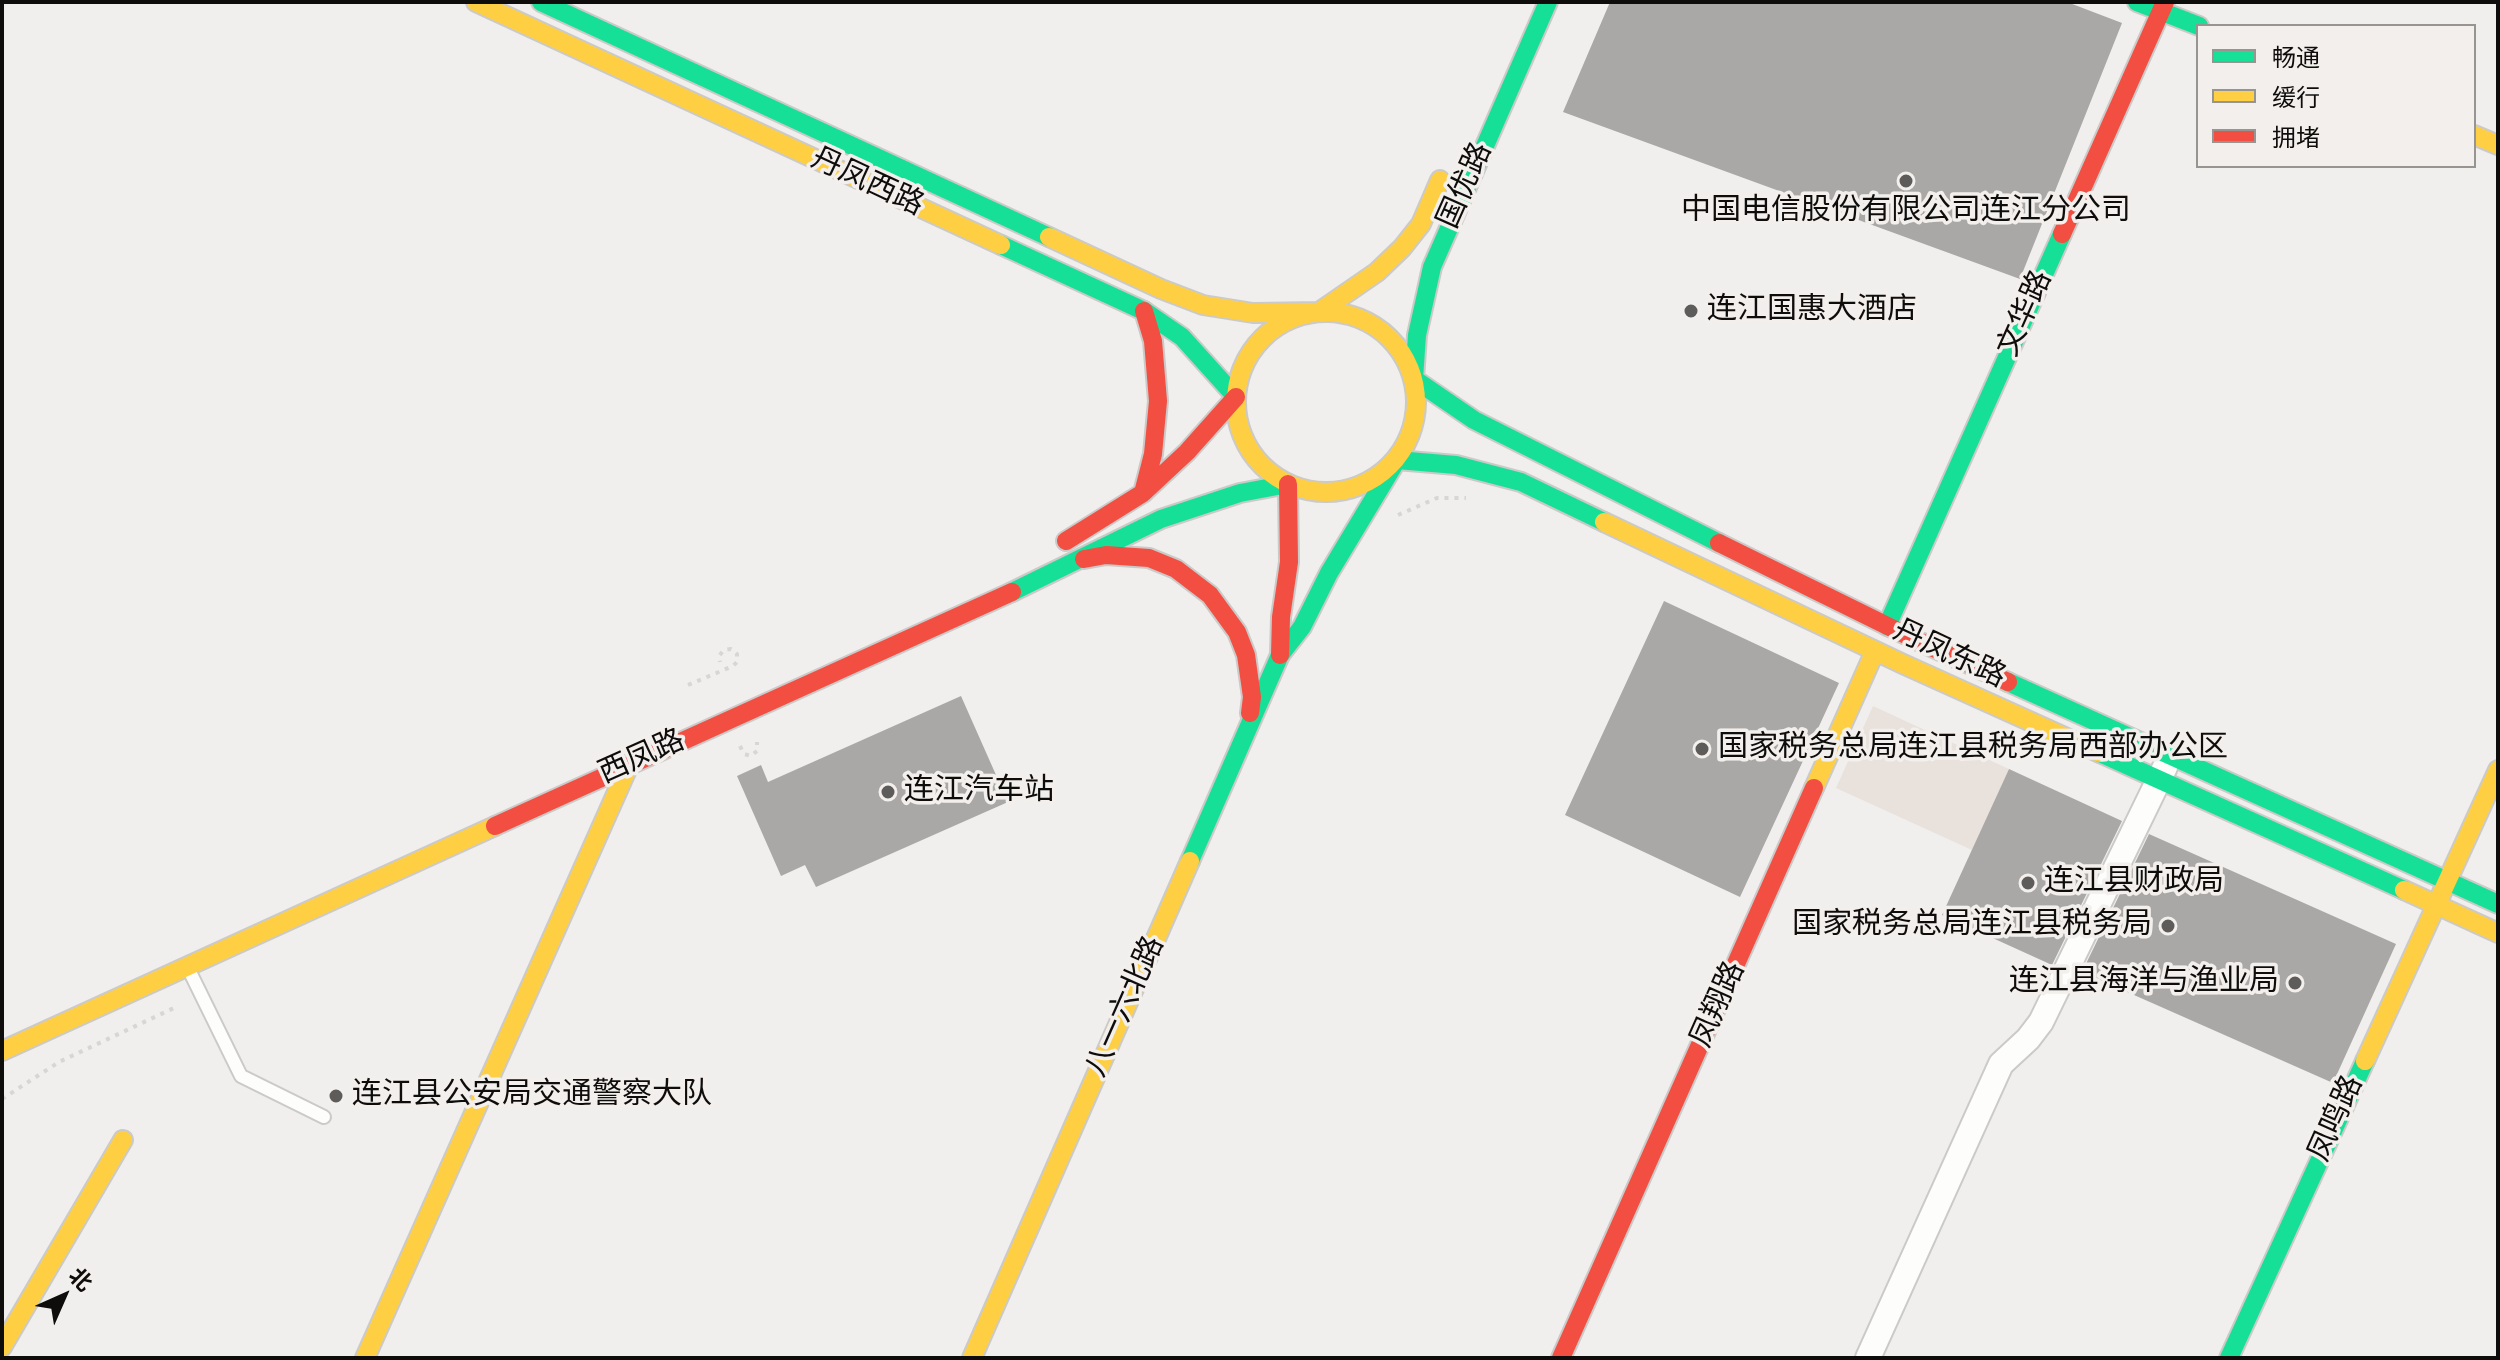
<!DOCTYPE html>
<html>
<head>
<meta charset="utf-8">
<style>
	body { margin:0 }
	#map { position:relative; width:2500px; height:1360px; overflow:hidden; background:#f1efed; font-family:"Titillium Web","Noto Sans SC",sans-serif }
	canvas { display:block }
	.frame { position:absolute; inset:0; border:4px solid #0e0d0c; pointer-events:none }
	.legend { position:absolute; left:2196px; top:24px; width:280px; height:144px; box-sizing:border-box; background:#f2efec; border:2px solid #979592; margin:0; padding:10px 14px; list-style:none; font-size:24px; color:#0e0d0c }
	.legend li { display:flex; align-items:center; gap:16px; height:40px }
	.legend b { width:40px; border:2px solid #979592 }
	.north { position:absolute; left:24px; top:1256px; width:80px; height:80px; -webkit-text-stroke:6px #f2efec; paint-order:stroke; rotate:45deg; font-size:22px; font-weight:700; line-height:32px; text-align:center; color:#0e0d0c }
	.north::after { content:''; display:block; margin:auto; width:28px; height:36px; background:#0e0d0c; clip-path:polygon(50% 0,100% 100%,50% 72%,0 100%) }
</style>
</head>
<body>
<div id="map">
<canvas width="2500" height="1360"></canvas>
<div class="frame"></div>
<ul class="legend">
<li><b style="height:10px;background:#16e098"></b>畅通</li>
<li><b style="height:10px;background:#ffcf43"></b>缓行</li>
<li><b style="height:10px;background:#f24e42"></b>拥堵</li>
</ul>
<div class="north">北</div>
</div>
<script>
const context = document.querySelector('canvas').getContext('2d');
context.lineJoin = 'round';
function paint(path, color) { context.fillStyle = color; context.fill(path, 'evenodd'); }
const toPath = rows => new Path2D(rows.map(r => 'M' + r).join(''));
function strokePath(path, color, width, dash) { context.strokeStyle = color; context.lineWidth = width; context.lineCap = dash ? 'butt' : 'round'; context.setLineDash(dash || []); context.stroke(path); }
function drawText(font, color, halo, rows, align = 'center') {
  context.font = font + ' "Titillium Web","Noto Sans SC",sans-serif'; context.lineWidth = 7; context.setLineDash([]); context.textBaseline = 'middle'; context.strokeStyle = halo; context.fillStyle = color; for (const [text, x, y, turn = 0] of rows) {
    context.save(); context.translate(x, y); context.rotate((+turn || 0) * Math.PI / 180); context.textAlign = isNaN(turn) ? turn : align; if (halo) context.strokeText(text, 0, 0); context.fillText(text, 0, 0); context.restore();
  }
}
const built = toPath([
	[1873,706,2009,769,1972,850,1836,788]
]);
const building = toPath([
	[1610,2,2067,2,2122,23,2020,279,1563,112],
	[1664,601,1839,683,1740,897,1565,815],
	[961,696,1008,802,816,887,805,865,781,876,737,776,761,765,768,782],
	[2009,769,2122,821,2052,965,1942,915],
	[2149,834,2396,944,2333,1083,2082,972]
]);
const path = toPath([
	[1398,515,1437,498,1466,498],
	[688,685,733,666,737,662,737,654,731,649,724,650,719,656,720,662],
	[740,746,744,754,751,756,757,751,757,742],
	[2,1099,59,1062,176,1007]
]);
const lane = toPath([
	[189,970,241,1076,324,1117]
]);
const street = toPath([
	[1868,1358,2001,1064,2028,1039,2041,1022,2165,767]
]);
const fast = toPath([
	[541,2,1049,237],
	[2137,2,2199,26],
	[1001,245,1144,311,1182,337,1236,397],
	[1414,379,1474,420,1719,543],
	[1414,379,1417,335,1432,267,1548,2],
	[1012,592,1161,519,1240,493,1288,484],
	[1887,626,2062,234],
	[2008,682,2498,904],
	[2100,753,2404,890],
	[1190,861,1280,655,1302,627,1329,573,1397,460,1456,465,1521,482,1604,522],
	[2229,1358,2365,1061]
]);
const slow = toPath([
	[476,2,1001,245],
	[2474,135,2498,145],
	[1049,237,1161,289,1203,305,1253,313,1319,312],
	'1236 402a90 90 0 1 1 180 0a90 90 0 1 1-180 0Z',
	[1319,312,1377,272,1402,248,1421,224,1440,180],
	[1604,522,1903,664,2100,753],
	[1814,788,1875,651],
	[2404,890,2498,933],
	[2,1051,495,826],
	[2365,1061,2498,770],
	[2,1347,123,1140],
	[365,1358,630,763],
	[972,1358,1190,861]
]);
const jam = toPath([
	[2062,234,2165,2],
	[1143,493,1153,454,1158,401,1153,341,1144,311],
	[1066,541,1143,493,1187,452,1236,397],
	[1719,543,1916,640,2008,682],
	[1084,559,1106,555,1149,558,1176,569,1210,595,1237,632,1246,655,1252,697,1250,713],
	[1280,655,1281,617,1289,562,1288,484],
	[495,826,1012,592],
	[1561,1358,1814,788]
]);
const markers = [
	[1906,181,8,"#5d5c5b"],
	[1691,311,8,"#5d5c5b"],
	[1702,749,8,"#5d5c5b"],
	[888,792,8,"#5d5c5b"],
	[2028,883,8,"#5d5c5b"],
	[2168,926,8,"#5d5c5b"],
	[2295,983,8,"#5d5c5b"],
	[336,1096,8,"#5d5c5b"]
];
const streetNames = [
	["丹凤西路",867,183,25],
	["国优路",1466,186,-66],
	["文华路",2026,314,-66],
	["丹凤东路",1949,655,25],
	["西凤路",642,758,-24],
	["凤翔路",1719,1005,-66],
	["八一六北路",1126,1007,-66],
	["凤鸣路",2337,1119,-66]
];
const poiNames = [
	["中国电信股份有限公司连江分公司",1906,212,"center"],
	["连江国惠大酒店",1707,311],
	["国家税务总局连江县税务局西部办公区",1718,749],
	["连江汽车站",904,792],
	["连江县财政局",2044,883],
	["国家税务总局连江县税务局",2152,926,"right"],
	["连江县海洋与渔业局",2279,983,"right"],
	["连江县公安局交通警察大队",352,1096]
];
paint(built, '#e8e1dc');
paint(building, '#aaa8a7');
strokePath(lane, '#cbcac8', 16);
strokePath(street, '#cbcac8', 28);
strokePath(fast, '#cbcac8', 22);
strokePath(slow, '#cbcac8', 22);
strokePath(jam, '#cbcac8', 22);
strokePath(path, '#d6d6d5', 4, [4, 6]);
strokePath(lane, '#fdfdfc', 12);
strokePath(street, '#fdfdfc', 24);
strokePath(fast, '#16e098', 18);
strokePath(slow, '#ffcf43', 18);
strokePath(jam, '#f24e42', 18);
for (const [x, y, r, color] of markers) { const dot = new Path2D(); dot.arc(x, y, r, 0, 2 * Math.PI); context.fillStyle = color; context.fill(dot); strokePath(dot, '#f2efec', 3); }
drawText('30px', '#0e0d0c', '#f2efec', streetNames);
drawText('30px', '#0e0d0c', '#f2efec', poiNames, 'left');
</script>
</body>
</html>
